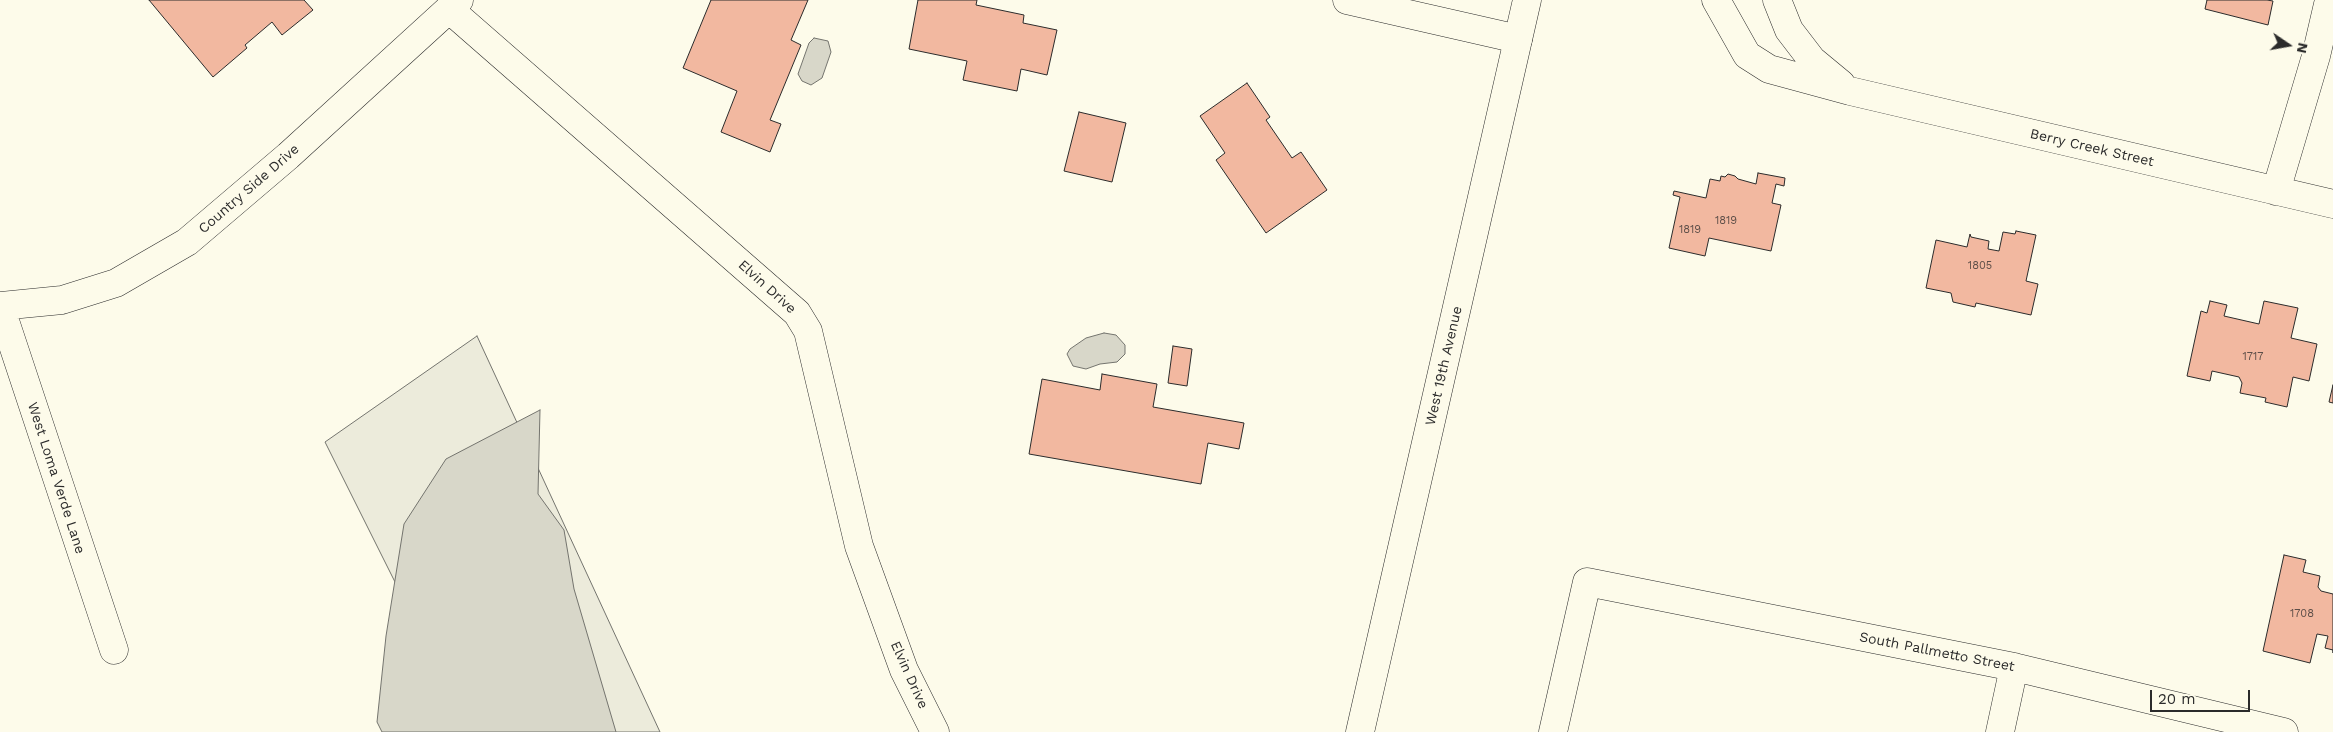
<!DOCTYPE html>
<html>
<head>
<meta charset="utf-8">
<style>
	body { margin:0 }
	#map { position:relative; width:2333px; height:732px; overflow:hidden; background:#fdfbea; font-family:"Work Sans",sans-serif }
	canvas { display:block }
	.north { position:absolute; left:2263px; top:20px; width:50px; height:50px; -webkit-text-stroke:4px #fdfbea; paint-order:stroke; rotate:102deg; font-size:14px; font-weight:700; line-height:20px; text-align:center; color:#2b2b2b }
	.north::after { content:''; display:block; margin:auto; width:18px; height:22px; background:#2b2b2b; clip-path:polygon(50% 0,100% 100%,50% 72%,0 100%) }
	.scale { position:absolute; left:2150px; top:690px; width:100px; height:22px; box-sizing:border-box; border:2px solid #2b2b2b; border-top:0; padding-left:6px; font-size:15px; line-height:18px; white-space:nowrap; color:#2b2b2b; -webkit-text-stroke:4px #fdfbea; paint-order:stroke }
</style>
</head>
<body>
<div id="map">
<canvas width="2333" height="732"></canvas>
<div class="north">N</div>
<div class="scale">20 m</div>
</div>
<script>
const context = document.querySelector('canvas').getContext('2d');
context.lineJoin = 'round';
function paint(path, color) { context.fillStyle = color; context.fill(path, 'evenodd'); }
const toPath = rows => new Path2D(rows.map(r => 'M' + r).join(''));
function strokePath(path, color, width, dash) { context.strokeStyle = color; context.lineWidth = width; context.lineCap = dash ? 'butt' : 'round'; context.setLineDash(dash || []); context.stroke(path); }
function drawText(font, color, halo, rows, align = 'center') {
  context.font = font + ' "Work Sans",sans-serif'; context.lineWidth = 4; context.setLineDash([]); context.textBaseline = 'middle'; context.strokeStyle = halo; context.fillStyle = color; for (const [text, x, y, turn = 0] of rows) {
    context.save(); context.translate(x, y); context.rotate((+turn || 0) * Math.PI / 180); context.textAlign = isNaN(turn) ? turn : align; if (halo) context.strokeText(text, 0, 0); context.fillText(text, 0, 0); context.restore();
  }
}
const green = toPath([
	[477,336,660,732,470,732,325,442,477,336]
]);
const water = toPath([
	[814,38,828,41,831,52,822,78,811,85,802,81,798,74,809,43,814,38],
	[1104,333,1116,335,1125,345,1125,354,1117,362,1100,364,1086,369,1073,366,1067,354,1070,349,1086,338,1104,333],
	[540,410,538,494,564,530,574,589,616,732,382,732,377,722,386,636,404,524,446,459,540,410]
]);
const building = toPath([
	[149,0,304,0,313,10,282,35,272,22,245,45,247,48,213,77,149,0],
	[711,0,808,0,791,40,801,45,770,120,781,124,770,152,721,132,737,91,683,68,711,0],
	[918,0,977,0,976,5,1024,15,1023,23,1057,30,1047,75,1021,69,1017,91,963,80,967,61,909,49,918,0],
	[2207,0,2267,0,2273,1,2268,25,2205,9,2207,0],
	[1247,83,1270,117,1266,120,1292,158,1301,152,1327,190,1266,233,1216,160,1225,153,1200,116,1247,83],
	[1079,112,1126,123,1112,182,1064,171,1079,112],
	[1758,173,1785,178,1784,186,1776,184,1772,203,1781,205,1771,251,1709,238,1705,256,1669,248,1680,197,1673,195,1674,191,1706,198,1710,179,1720,181,1721,176,1725,177,1728,174,1735,176,1738,179,1756,184,1758,173],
	[2016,231,2036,235,2026,281,2038,284,2031,315,1976,303,1975,307,1953,302,1951,293,1926,288,1936,240,1967,247,1970,234,1971,237,1989,241,1988,249,1999,251,2003,232,2015,234,2016,231],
	[2210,301,2227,305,2224,316,2259,324,2264,301,2298,308,2291,338,2317,344,2309,381,2293,377,2287,407,2265,402,2266,398,2240,393,2242,383,2239,377,2212,371,2210,381,2187,376,2201,311,2207,313,2210,301],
	[1173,346,1192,349,1187,386,1168,383,1173,346],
	[1102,374,1157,384,1153,407,1244,423,1239,449,1208,443,1201,484,1029,454,1042,379,1100,390,1102,374],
	[2333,385,2333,403,2329,402,2333,385],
	[2284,555,2306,560,2303,572,2320,576,2318,587,2321,591,2333,594,2333,653,2333,650,2325,648,2328,636,2317,634,2310,663,2263,651,2284,555]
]);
const street = toPath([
	[1347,0,1518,39],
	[1716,0,1747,55,1769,69,1850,91,2333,204],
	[1777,0,1789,30,1812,60,1841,84],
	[449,9,797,313,808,331,859,546,904,670,935,732],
	[2276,191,2316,56,2329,0],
	[0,306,62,300,116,283,187,242,288,156,459,0],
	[0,306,114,650],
	[1553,732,1587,582,2014,667,2284,732],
	[2000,732,2014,667]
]);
const secondary = toPath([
	[1360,732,1527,0]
]);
const numberNames = [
	["1819",1726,221],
	["1819",1690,230],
	["1805",1980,266],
	["1717",2253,357],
	["1708",2302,614]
];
const streetNames = [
	["Berry Creek Street",2092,148,13],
	["Country Side Drive",249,189,-41],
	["Elvin Drive",767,287,42],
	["West 19th Avenue",1444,366,-77],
	["West Loma Verde Lane",56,478,72],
	["South Pallmetto Street",1937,652,11],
	["Elvin Drive",909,675,66]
];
paint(green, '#ecebdb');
strokePath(green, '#74746e', 1);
paint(water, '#d8d7c9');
strokePath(water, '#74746e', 1);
paint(building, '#f2b8a0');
strokePath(building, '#2b2b2b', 1);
strokePath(street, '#2b2b2b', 29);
strokePath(secondary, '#2b2b2b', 29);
strokePath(street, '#fdfbea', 28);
strokePath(secondary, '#fdfbea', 28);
drawText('11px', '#5d4e48', null, numberNames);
drawText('14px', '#2b2b2b', '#fdfbea', streetNames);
</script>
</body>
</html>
